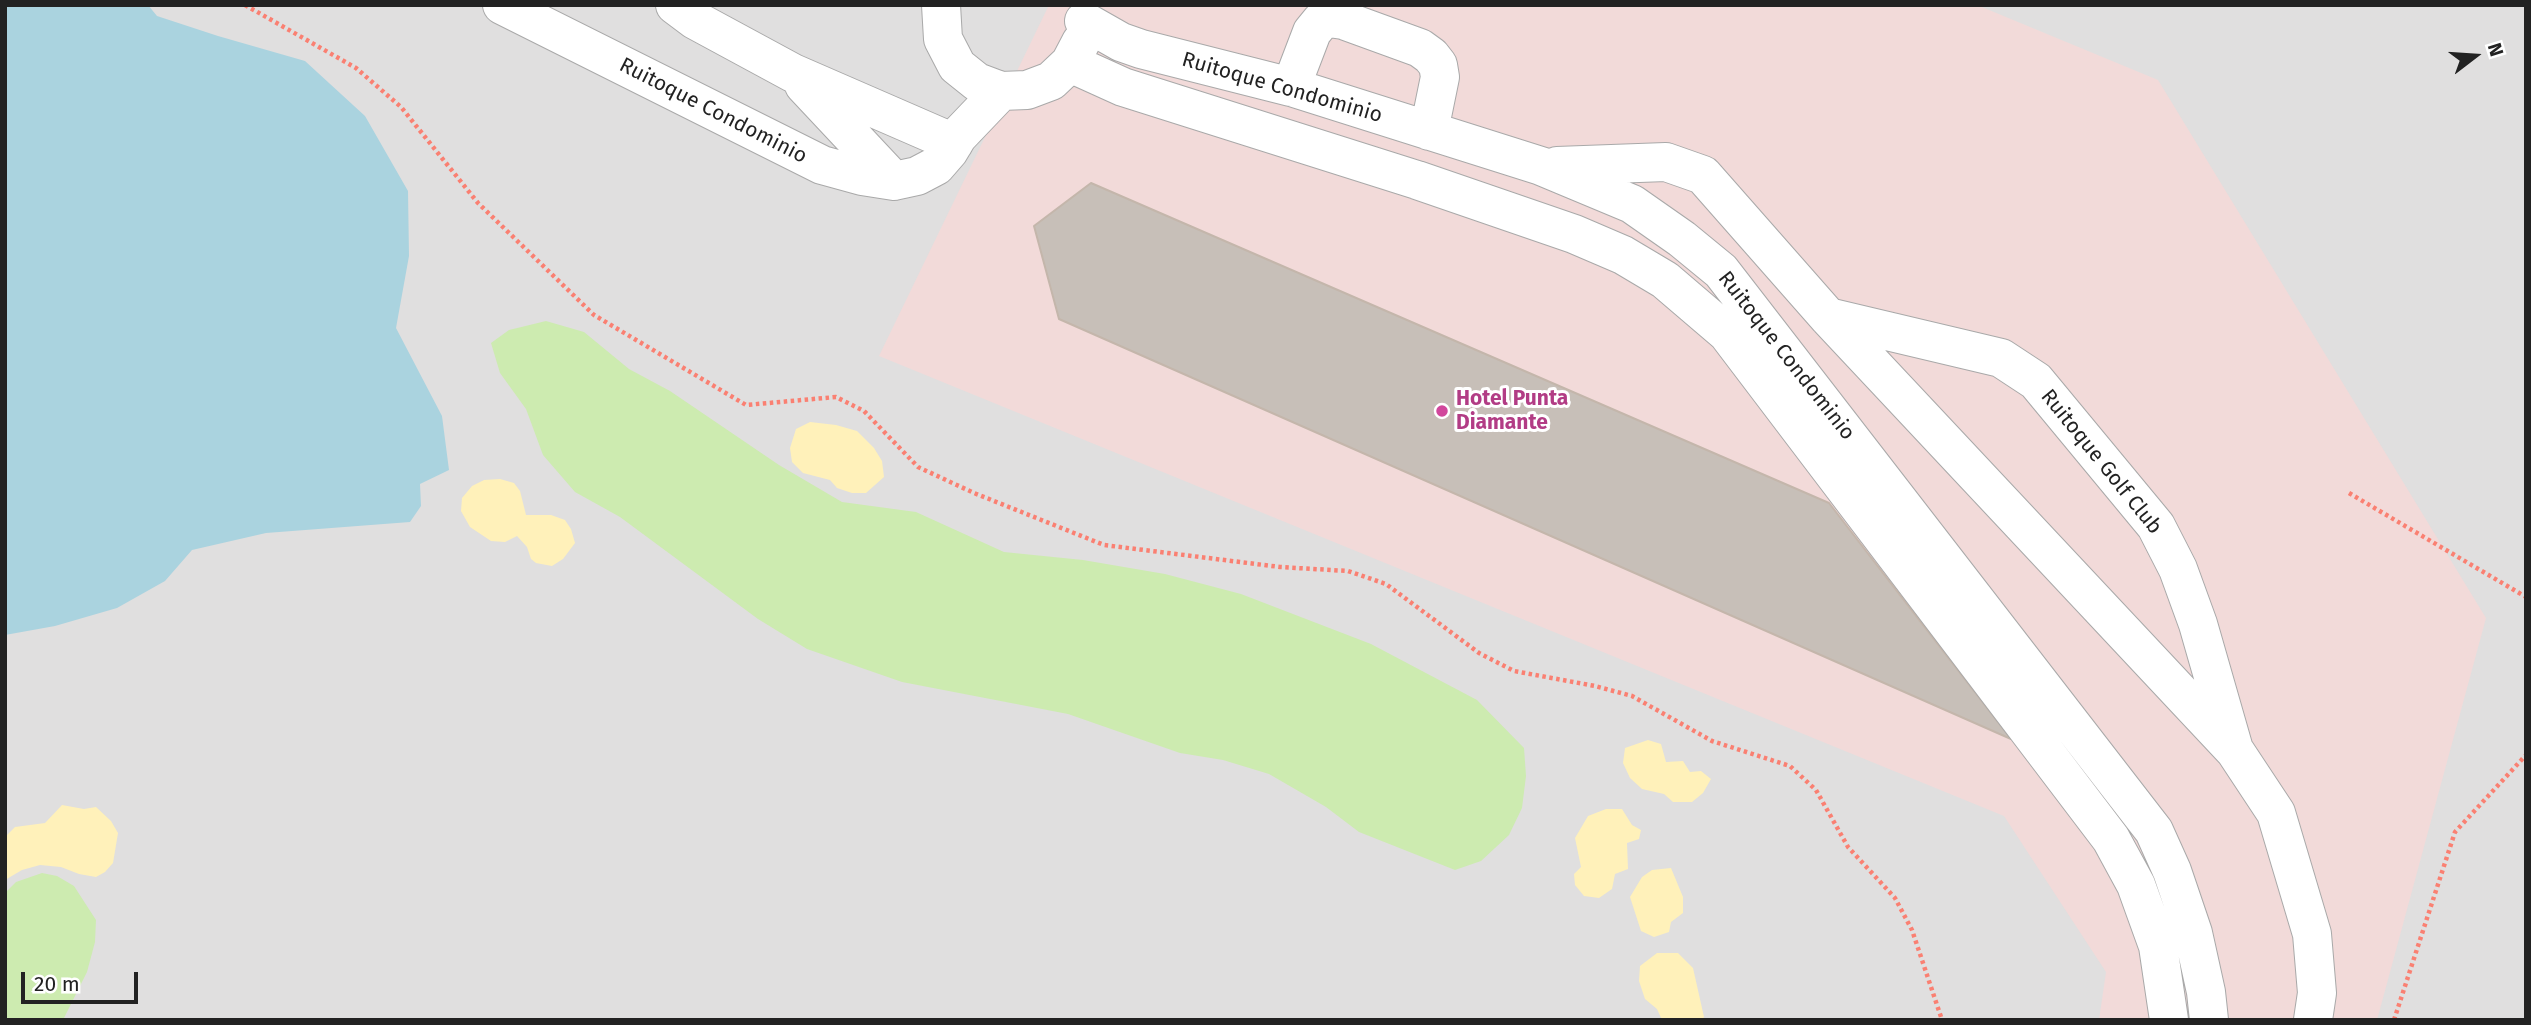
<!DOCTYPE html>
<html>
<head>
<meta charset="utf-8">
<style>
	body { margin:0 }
	#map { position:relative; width:2531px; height:1025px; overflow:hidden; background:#f2efe9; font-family:"Fira Sans",sans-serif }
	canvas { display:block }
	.frame { position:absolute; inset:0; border:7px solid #222; pointer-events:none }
	.north { position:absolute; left:2440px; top:21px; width:70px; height:70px; -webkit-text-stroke:5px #fff; paint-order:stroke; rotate:73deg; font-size:19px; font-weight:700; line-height:28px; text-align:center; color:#222 }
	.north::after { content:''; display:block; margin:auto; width:24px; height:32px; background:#222; clip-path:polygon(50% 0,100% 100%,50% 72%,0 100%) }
	.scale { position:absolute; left:21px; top:972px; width:117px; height:32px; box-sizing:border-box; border:4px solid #222; border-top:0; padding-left:9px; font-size:21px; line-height:24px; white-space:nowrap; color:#222; -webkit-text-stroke:5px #fff; paint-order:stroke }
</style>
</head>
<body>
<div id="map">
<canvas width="2531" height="1025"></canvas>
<div class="frame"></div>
<div class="north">N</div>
<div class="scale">20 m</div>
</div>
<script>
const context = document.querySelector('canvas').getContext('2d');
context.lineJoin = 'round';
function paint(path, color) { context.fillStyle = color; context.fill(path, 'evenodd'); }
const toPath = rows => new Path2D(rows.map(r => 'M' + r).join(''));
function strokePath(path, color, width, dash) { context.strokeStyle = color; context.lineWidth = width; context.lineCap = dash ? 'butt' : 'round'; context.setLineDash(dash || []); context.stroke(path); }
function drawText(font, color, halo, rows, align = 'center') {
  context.font = font + ' "Fira Sans",sans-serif'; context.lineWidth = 6; context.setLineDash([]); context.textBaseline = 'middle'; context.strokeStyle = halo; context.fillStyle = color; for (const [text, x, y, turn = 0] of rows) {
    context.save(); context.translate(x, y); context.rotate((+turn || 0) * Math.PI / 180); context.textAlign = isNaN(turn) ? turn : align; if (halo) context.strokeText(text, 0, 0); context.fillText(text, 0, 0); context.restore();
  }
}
const residential = toPath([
	[5,5,2526,5,2526,1020,5,1020]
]);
const commercial = toPath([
	[1049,5,1977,5,2158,80,2486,618,2377,1020,2099,1020,2106,972,2004,816,879,356]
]);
const grass = toPath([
	[546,321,584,332,629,369,670,391,779,465,842,502,916,512,1004,552,1083,560,1165,574,1241,594,1371,644,1477,700,1524,748,1526,776,1522,808,1509,835,1481,861,1455,870,1359,832,1326,807,1269,774,1223,760,1180,753,1068,714,902,682,807,649,758,619,620,517,575,492,543,455,526,409,500,373,491,343,509,330],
	[42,873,57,876,74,886,96,920,95,942,87,972,63,1020,5,1020,5,893,16,882]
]);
const sand = toPath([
	[810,422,836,425,857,431,874,448,882,461,884,477,866,493,852,493,837,488,830,480,803,473,792,462,790,448,796,429],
	[500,479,514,483,520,491,526,515,551,515,565,520,571,529,575,543,563,559,552,566,536,563,531,559,527,547,517,536,505,542,491,541,470,527,461,511,462,498,472,486,484,480],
	[1648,740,1661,744,1666,762,1683,761,1690,772,1701,771,1711,779,1703,793,1692,802,1673,802,1664,794,1642,789,1630,778,1623,763,1625,748],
	[62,805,84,809,96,807,111,821,118,833,113,863,105,872,96,877,79,874,61,867,40,865,22,870,5,880,5,837,15,827,45,823],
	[1606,809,1622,809,1632,825,1641,830,1639,839,1627,843,1628,869,1615,874,1612,889,1599,898,1584,896,1575,885,1574,874,1581,867,1575,838,1588,816],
	[1671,868,1683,897,1683,913,1671,922,1669,932,1654,937,1641,931,1630,897,1642,877,1652,870],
	[1657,953,1678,953,1693,968,1704,1017,1702,1020,1662,1020,1657,1009,1645,999,1639,981,1640,966]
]);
const water = toPath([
	[5,5,148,5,157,16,218,36,305,61,365,116,408,191,409,256,396,328,442,416,449,470,420,484,421,506,410,522,266,533,192,550,165,581,117,608,55,626,5,635]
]);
const building = toPath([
	[1091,183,1829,503,2011,739,1059,319,1034,226,1091,183]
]);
const path = toPath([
	[245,5,356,68,401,107,478,203,594,315,746,405,836,397,864,411,918,467,974,493,1104,545,1280,567,1348,571,1386,584,1479,653,1514,671,1595,686,1632,696,1712,741,1790,766,1816,790,1848,847,1895,898,1912,930,1942,1020],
	[2349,493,2526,597],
	[2394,1020,2455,832,2526,755]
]);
const street = toPath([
	[502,5,822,165,862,176,894,181,917,176,936,166,949,151,958,136,1001,91],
	[675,5,695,20,793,73,954,143],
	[941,5,943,39,957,66,977,82,1001,91,1027,90,1051,81,1070,63,1081,42],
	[1084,21,1121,42,1141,49,1291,87,1541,166,1632,204,1682,239,1721,271,2154,831,2172,871,2193,933,2206,992,2209,1020],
	[1070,63,1123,87,1417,180,1574,234,1623,255,1665,280,1727,333,2111,839,2136,885,2158,946,2169,1020],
	[804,85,894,181],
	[1291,87,1312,32,1321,21,1329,18,1343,20,1420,48,1431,56,1438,65,1440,77,1429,131],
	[1557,166,1666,162,1703,175,1828,317,2235,751,2276,813,2312,934,2317,993,2313,1020],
	[1828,317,2001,358,2036,381,2156,526,2178,569,2198,624,2233,746]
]);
const markers = [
	[1442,411,7,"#d1479c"]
];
const streetNames = [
	["Ruitoque Condominio",1282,88,16],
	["Ruitoque Condominio",713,111,27],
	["Ruitoque Condominio",1786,356,52],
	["Ruitoque Golf Club",2101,462,51]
];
const hotelNames = [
	["Hotel Punta",1456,399],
	["Diamante",1456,423]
];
paint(residential, '#e0dfdf');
paint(commercial, '#f2dad9');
paint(grass, '#cdebb0');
paint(sand, '#fff1ba');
paint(water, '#aad3df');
paint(building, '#c7bfb8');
strokePath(building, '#c4b6ab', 2);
strokePath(street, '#a9a9a9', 40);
strokePath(path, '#fa8072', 4.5, [3.5, 3.5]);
strokePath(street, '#fff', 38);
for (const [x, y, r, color] of markers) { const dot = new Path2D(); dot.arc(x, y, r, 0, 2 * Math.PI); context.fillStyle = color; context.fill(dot); strokePath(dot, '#fff', 2.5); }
drawText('21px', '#222', '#fff', streetNames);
drawText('bold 21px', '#b23c85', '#fff', hotelNames, 'left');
</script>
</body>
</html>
